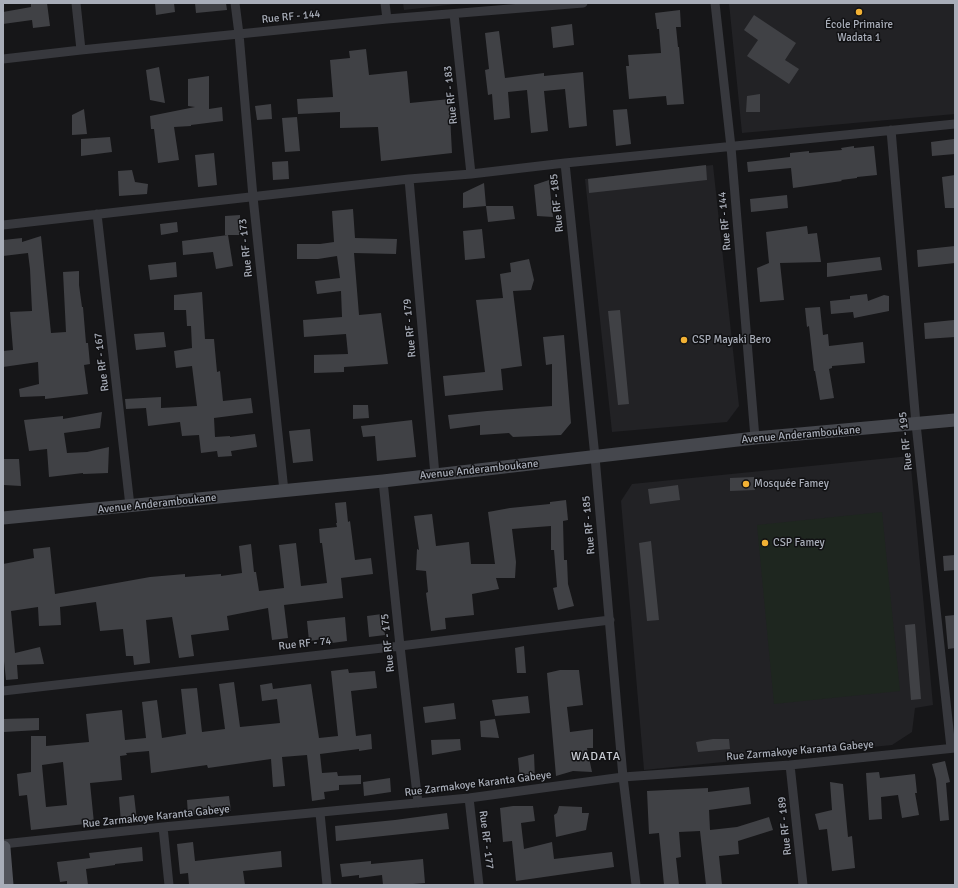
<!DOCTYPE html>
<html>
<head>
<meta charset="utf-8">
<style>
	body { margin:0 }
	#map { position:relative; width:958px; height:888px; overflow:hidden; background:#161618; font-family:Signika,sans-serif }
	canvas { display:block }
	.frame { position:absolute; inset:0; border:4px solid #a8adb8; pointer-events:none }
</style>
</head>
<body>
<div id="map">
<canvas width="958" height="888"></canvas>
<div class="frame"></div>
</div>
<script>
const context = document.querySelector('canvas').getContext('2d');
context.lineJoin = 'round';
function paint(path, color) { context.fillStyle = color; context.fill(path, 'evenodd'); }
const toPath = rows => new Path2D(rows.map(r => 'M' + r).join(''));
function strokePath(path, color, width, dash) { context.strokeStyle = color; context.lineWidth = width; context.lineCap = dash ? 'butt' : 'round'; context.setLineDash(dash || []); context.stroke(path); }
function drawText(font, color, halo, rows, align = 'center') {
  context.font = font + ' Signika,sans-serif'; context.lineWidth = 3; context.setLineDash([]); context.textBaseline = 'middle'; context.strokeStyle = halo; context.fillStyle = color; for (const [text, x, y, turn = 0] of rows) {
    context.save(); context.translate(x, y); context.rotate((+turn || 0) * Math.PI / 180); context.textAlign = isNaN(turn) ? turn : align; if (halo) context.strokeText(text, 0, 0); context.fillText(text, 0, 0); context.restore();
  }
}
const built = toPath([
	[403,3,465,3,404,10],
	[729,3,955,3,955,114,742,133],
	[713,165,739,406,727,422,612,432,585,179],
	[910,456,933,705,915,708,912,732,892,745,644,770,621,501,632,484]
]);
const green = toPath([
	[882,512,900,691,774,704,757,525]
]);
const building = toPath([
	[31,3,47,3,50,26,33,28,32,20,3,24,3,12,31,7],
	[155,3,174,3,175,12,156,15],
	[195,3,226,3,227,10,196,13],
	[680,10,681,27,676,27,678,47,679,47,684,104,667,105,666,96,629,99,626,66,629,66,628,55,661,53,659,29,657,29,655,13],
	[754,15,796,43,785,60,799,69,789,84,747,56,758,40,744,30],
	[572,24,574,45,553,48,551,27],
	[499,31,505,78,544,73,544,76,583,72,587,126,569,128,565,89,544,91,548,131,531,133,527,90,508,92,510,118,494,120,492,94,488,95,485,70,489,69,485,33],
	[366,49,369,75,407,71,410,103,450,99,451,115,450,115,452,153,381,161,378,127,340,128,340,112,298,114,297,99,333,97,330,60,350,58,349,51],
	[159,67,165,103,150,100,146,70],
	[209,76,209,109,222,107,223,121,191,125,191,126,174,127,179,160,158,163,154,129,151,129,150,116,195,107,188,106,188,79],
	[760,94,760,112,746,112,747,96],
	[271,104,272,119,257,120,255,106],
	[84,109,87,134,72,135,72,115],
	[627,109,631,144,616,146,613,110],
	[297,117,300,151,285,152,282,118],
	[110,137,112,152,81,156,81,139],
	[954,139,955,154,932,156,931,142],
	[854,146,854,148,874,146,877,175,857,177,857,178,841,180,842,181,793,188,791,168,748,172,747,162,790,157,790,153,809,151,809,153,842,150,841,148],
	[214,153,217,185,198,187,195,155],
	[288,161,289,179,273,180,272,162],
	[706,165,707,180,589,193,588,179],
	[132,170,135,182,148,184,147,194,119,196,118,171],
	[955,175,955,208,945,208,942,177],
	[549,180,553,217,537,216,534,185],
	[484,183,486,206,463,208,463,193],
	[787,195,788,208,751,212,750,199],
	[486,206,513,206,515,219,488,222],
	[353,209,355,238,397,239,396,254,354,253,359,315,381,313,388,364,344,367,344,372,314,373,314,355,348,354,346,334,304,337,303,320,342,317,341,291,317,294,315,281,340,278,337,256,318,259,297,259,297,244,320,244,334,242,332,211],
	[240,215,240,235,228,235,233,266,216,269,213,252,183,255,182,241,228,235,225,235,225,216],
	[177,222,178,232,161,235,160,224],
	[807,226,808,234,817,233,821,262,780,263,784,300,760,302,757,268,769,263,766,232],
	[482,229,485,258,465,260,463,231],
	[41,236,51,333,66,332,63,272,79,271,79,285,82,307,83,307,86,343,88,343,90,364,84,365,88,394,45,399,45,396,20,397,19,389,39,384,38,362,3,367,3,351,13,350,10,312,32,311,30,269,28,253,3,256,3,240,22,238,22,242],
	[955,246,955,263,918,267,917,250],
	[880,257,882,270,827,277,827,263],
	[529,259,534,280,531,290,513,291,522,366,501,369,503,390,445,396,443,376,485,372,476,300,503,298,500,274,511,272,510,263],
	[176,262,177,277,150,280,148,265],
	[202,292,205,339,214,339,217,372,220,371,223,401,251,398,253,413,214,418,215,437,230,436,230,437,255,434,257,447,231,451,232,456,218,457,217,451,201,453,199,435,182,436,180,422,148,426,146,408,126,409,125,399,161,397,161,408,197,406,192,366,176,368,174,351,192,348,191,326,187,326,186,310,174,310,174,295],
	[867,294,868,301,884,295,889,296,889,311,854,318,853,312,831,314,830,301,850,299,850,296],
	[820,307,823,335,828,334,829,346,863,342,865,363,832,366,832,368,829,369,834,398,820,400,815,371,814,371,809,326,807,327,805,308],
	[620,310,629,404,618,405,608,311],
	[954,320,955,337,925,339,924,323],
	[164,332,166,347,136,350,134,334],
	[564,335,571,423,561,435,513,437,509,433,480,435,480,425,450,429,448,415,487,411,552,406,552,364,546,365,543,337],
	[353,405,368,405,369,418,353,419],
	[102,412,100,428,64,433,67,453,87,452,109,447,108,473,83,474,83,473,49,477,47,449,29,451,24,420,63,416,63,419],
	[412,420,416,457,377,461,375,436,363,437,361,426],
	[310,429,313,461,293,463,289,431],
	[3,459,19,459,21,486,4,485],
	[754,477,755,490,730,491,730,478],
	[678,485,680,500,650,504,648,489],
	[566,500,568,520,563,521,564,560,567,560,568,584,574,606,558,610,553,588,557,587,554,550,551,550,551,526,512,529,516,562,515,578,496,578,499,589,472,594,474,615,445,618,446,629,431,631,426,593,428,592,426,571,416,570,417,549,419,550,414,516,432,514,436,546,469,542,471,564,495,564,488,512,510,508,550,504,550,502],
	[346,502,348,522,350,521,355,560,371,558,373,574,341,578,343,598,284,605,288,638,272,640,268,608,227,616,229,630,191,635,194,656,179,658,172,617,146,620,150,663,134,665,133,656,126,656,123,629,100,631,96,602,60,607,61,625,39,626,38,607,11,611,15,653,40,647,44,664,17,665,18,679,6,680,3,652,3,602,4,602,3,564,34,558,33,549,50,547,55,594,150,577,185,574,185,577,221,574,221,576,242,573,239,546,251,544,254,572,256,572,259,591,284,588,279,545,296,543,301,586,327,583,322,543,320,543,319,529,337,527,336,523,337,523,335,503],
	[651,541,659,620,647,621,639,543],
	[955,555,955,570,944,571,943,556],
	[382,614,385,635,369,637,367,616],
	[955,615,955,648,948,649,945,616],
	[345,617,347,641,324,644,323,639,309,641,307,621],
	[915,624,921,699,911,700,905,625],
	[524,646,526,673,517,673,515,648],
	[348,669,349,673,375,671,377,688,351,691,356,736,371,734,372,749,359,751,359,749,320,754,322,773,337,772,338,776,361,775,361,784,339,785,339,790,324,792,325,799,312,801,307,755,282,757,285,786,273,787,271,759,208,768,207,765,151,773,149,751,126,753,127,755,120,756,122,780,90,783,94,823,31,830,27,795,19,796,17,774,31,772,31,736,46,736,46,746,89,742,86,714,122,710,125,740,146,738,142,702,157,700,162,738,186,734,181,689,197,688,202,732,225,729,219,684,234,682,240,727,280,723,277,699,262,701,260,685,272,683,273,689,311,684,319,738,338,736,331,671],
	[63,762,67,805,46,807,42,765],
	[560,670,579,670,583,705,567,707,570,732,593,729,593,748,587,748,592,772,573,771,556,776,547,673],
	[528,696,530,713,495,716,492,700],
	[454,703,456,719,425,723,423,707],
	[39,718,39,730,4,732,3,719],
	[495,719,499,738,481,737,480,721],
	[460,739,461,750,432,755,431,740],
	[713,739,729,739,730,749,698,752,696,742],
	[534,754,535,779,520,780,518,758],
	[945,761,950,782,946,783,949,820,940,821,936,779,932,764],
	[879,772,880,778,915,774,917,793,915,793,919,815,902,818,898,795,881,797,882,819,869,820,866,773],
	[390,778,391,792,364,796,363,782],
	[830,782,843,784,848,837,852,836,855,868,832,871,827,829,819,830,815,814,832,810],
	[749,787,751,804,709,810,710,830,737,827,769,817,773,830,738,841,739,854,719,856,722,885,706,885,700,831,679,832,681,857,676,858,679,885,664,885,659,833,649,834,647,791,708,788,708,792],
	[134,795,137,821,121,823,119,797],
	[229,796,231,811,188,815,187,800],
	[513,806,533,806,535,821,521,823,524,849,552,842,554,859,612,852,614,867,516,881,512,841,503,842,500,808],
	[559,806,582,807,582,813,589,813,586,830,556,837,554,815,557,813],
	[447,813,449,829,336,841,335,826,395,820],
	[193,842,195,861,281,851,282,867,243,871,245,885,189,885,188,873,180,874,177,844],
	[142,847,143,861,115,864,115,865,86,869,88,885,67,885,67,881,60,882,57,862,90,858,89,853],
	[423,859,425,883,401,885,383,885,382,875,359,878,359,875,342,877,340,864,371,861,371,864]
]);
const street = toPath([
	[76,3,81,50],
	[235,3,239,34,253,197,284,491],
	[385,3,387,19],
	[715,3,731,147,755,438],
	[454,14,471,174],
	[3,59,81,50,387,19,583,3],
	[891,130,916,424,951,748],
	[565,163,595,457,623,777,636,885],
	[409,179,435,475],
	[97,214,130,506],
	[3,225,409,179,471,174,565,163,955,124],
	[383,481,400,646,418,803],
	[3,691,400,646,610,620],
	[790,765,803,885],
	[469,798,479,885],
	[320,813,327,885],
	[163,827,169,885],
	[3,844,163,827,469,798,623,777,790,765,955,748]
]);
const secondary = toPath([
	[3,518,383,481,755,438,955,420]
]);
const primary = toPath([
	[3,848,6,885]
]);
const markers = [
	[859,12,4,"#f2b134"],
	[684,340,4,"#f2b134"],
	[746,484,4,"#f2b134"],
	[765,543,4,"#f2b134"]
];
const streetNames = [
	["Rue RF - 144",291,17,-6],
	["Rue RF - 183",451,95,-96],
	["Rue RF - 185",557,203,-96],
	["Rue RF - 144",725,221,-95],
	["Rue RF - 173",246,248,-96],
	["Rue RF - 179",410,328,-95],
	["Rue RF - 167",102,362,-97],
	["Avenue Anderamboukane",801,435,-5],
	["Rue RF - 195",906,441,-96],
	["Avenue Anderamboukane",479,470,-6],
	["Avenue Anderamboukane",157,504,-6],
	["Rue RF - 185",589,525,-95],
	["Rue RF - 175",388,643,-96],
	["Rue RF - 74",305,644,-6],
	["Rue Zarmakoye Karanta Gabeye",800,751,-5],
	["Rue Zarmakoye Karanta Gabeye",478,784,-7],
	["Rue Zarmakoye Karanta Gabeye",156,817,-6],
	["Rue RF - 189",785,826,-96],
	["Rue RF - 177",486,840,83]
];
const poiNames = [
	["École Primaire",859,25,"center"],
	["Wadata 1",859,38,"center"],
	["CSP Mayaki Bero",692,340],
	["Mosquée Famey",754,484],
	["CSP Famey",773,543]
];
const neighbourhoodNames = [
	["WADATA",596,757]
];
paint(built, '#222225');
paint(green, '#1e261f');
paint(building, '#404145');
strokePath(street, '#37383d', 9);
strokePath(secondary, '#45474d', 13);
strokePath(primary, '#53555c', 15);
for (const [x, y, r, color] of markers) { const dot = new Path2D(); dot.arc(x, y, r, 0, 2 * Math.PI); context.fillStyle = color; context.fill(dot); strokePath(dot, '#111113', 1.5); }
drawText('11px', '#a8adb8', '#111113', streetNames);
drawText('11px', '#a8adb8', '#111113', poiNames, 'left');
context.letterSpacing = '1px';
drawText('12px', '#c9ccd4', '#111113', neighbourhoodNames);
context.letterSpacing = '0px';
</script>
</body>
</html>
